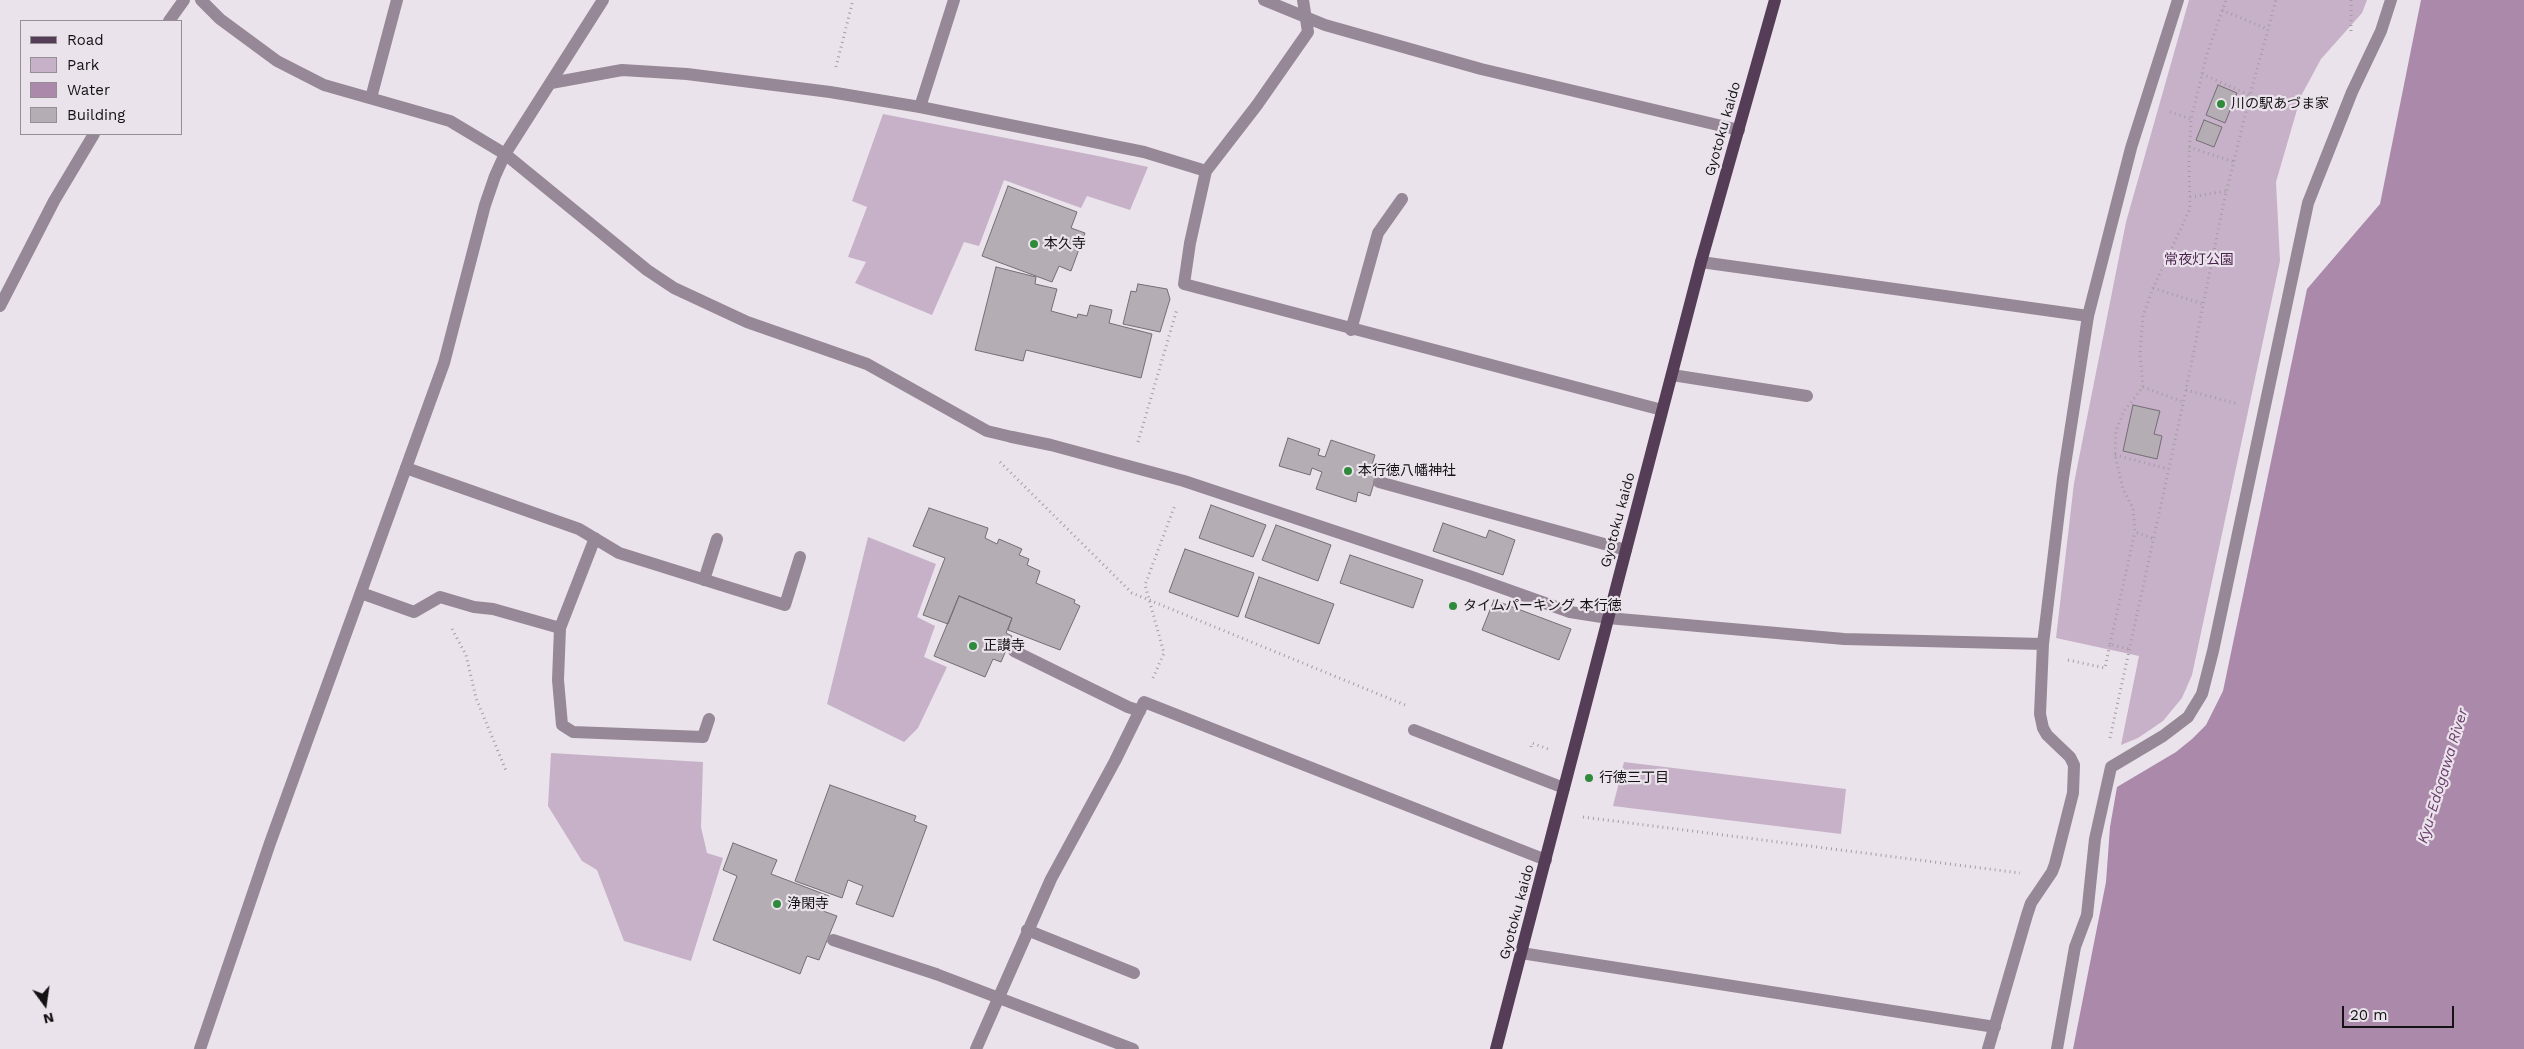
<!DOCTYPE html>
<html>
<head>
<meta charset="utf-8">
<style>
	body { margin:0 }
	#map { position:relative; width:2524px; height:1049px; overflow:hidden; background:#ebe3eb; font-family:"Work Sans",sans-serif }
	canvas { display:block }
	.legend { position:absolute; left:20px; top:20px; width:162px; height:115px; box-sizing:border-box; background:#ebe3eb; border:1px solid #958f95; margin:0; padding:6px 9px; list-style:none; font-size:15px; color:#141214 }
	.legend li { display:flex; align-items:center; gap:10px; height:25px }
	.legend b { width:25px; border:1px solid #958f95 }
	.north { position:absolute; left:20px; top:979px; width:50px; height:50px; -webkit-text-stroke:4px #ebe3eb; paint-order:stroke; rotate:166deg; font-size:14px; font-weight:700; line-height:20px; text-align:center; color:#141214 }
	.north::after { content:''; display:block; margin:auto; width:18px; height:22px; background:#141214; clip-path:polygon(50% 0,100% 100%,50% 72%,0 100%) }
	.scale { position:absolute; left:2342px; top:1006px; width:112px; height:22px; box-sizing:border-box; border:2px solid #141214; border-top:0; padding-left:6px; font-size:15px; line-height:18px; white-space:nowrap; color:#141214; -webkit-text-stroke:4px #ebe3eb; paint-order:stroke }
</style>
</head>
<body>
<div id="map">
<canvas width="2524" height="1049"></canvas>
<ul class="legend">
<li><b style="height:6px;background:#563d57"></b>Road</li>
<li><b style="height:14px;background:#c7b1c8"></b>Park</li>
<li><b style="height:14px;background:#aa89ab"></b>Water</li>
<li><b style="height:14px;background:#b4adb4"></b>Building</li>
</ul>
<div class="north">N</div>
<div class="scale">20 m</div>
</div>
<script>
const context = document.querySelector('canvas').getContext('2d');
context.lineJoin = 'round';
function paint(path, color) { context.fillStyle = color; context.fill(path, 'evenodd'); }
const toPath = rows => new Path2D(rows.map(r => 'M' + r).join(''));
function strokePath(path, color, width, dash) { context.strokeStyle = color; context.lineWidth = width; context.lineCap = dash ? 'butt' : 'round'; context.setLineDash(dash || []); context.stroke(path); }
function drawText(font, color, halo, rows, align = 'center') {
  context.font = font + ' "Work Sans","Noto Sans JP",sans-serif'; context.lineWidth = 4.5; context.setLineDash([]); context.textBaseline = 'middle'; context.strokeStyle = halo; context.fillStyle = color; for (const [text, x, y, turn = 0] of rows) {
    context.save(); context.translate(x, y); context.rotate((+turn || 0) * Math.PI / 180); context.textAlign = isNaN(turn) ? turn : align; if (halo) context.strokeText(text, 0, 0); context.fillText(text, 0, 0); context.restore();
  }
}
const green = toPath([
	[2189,0,2367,0,2362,13,2321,59,2301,96,2276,182,2280,261,2192,675,2182,698,2163,721,2138,738,2121,745,2139,656,2056,638,2074,483,2126,222],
	[883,114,1098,156,1148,167,1130,210,1087,196,1081,208,1004,180,979,246,964,242,932,315,855,283,866,262,848,257,867,207,852,201],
	[868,537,936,564,917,617,935,626,924,657,947,667,918,728,904,742,827,704],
	[551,753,703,762,701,827,707,853,723,858,691,961,624,941,597,870,582,861,548,806],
	[1624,762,1846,789,1841,834,1613,806]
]);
const water = toPath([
	[2421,0,2524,0,2524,1049,2073,1049,2106,882,2110,827,2117,787,2176,752,2192,739,2206,725,2223,691,2307,289,2380,204]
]);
const building = toPath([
	[2218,85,2237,93,2225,123,2206,115,2218,85],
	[2204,120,2222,127,2214,147,2196,140,2204,120],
	[1008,186,1077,212,1071,228,1085,233,1071,271,1059,266,1052,282,982,256,1008,186],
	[996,267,1036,277,1035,284,1057,289,1051,311,1077,318,1078,314,1087,316,1090,305,1112,310,1109,323,1152,334,1141,378,1026,350,1023,361,975,350,996,267],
	[1138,284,1167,289,1170,299,1160,332,1123,324,1131,291,1136,292,1138,284],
	[2133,405,2160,411,2154,434,2162,436,2157,459,2123,451,2133,405],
	[1288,438,1320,449,1318,455,1325,457,1331,440,1375,455,1371,468,1378,470,1370,496,1358,492,1356,502,1316,489,1322,472,1312,468,1310,475,1279,466,1288,438],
	[1211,505,1266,525,1253,557,1199,538,1211,505],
	[929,508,988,528,985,538,997,544,999,539,1022,549,1019,555,1029,559,1027,565,1040,571,1036,583,1075,600,1074,603,1080,606,1060,650,1008,630,1012,618,959,596,948,624,923,615,945,558,913,546,929,508],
	[1443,523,1486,538,1489,530,1515,540,1503,575,1433,551,1443,523],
	[1276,525,1331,545,1318,581,1262,560,1276,525],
	[1185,549,1254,573,1238,617,1169,592,1185,549],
	[1350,555,1423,580,1413,608,1340,583,1350,555],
	[1259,577,1334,604,1319,644,1245,617,1259,577],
	[959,596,1012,618,1006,633,1012,636,1001,662,993,659,985,677,934,656,959,596],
	[1494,600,1571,629,1559,660,1482,630,1494,600],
	[830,785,916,816,914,821,927,826,893,917,856,904,863,886,848,880,842,898,795,881,830,785],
	[733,843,777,860,771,874,829,896,823,911,837,916,819,960,807,956,800,974,713,940,737,876,723,870,733,843]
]);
const path = toPath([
	[2222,10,2267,29],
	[2351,31,2351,0],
	[836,67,853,0],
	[2202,74,2249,95],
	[2170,112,2191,119],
	[2189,147,2234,162],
	[2190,197,2227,191],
	[2153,288,2203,304],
	[2143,387,2183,402],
	[2186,390,2238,404],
	[1138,442,1177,309],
	[2115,455,2168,469],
	[1000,462,1132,593,1405,705],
	[2152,538,2135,532,2133,508,2123,489,2115,455,2116,431,2124,411,2143,387,2140,353,2143,316,2153,288,2190,209,2189,160,2191,119,2207,54,2226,0],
	[452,629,466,655,476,698,507,773],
	[2110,644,2135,532],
	[2068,660,2105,668,2110,644,2128,649],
	[1153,678,1164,653,1145,585,1175,505],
	[2110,738,2186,390,2223,206,2250,95,2276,0],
	[1531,747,1532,743,1548,749],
	[1583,817,2020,873]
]);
const service = toPath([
	[1264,0,1325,25,1481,69,1739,130],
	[1303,0,1308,32,1257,105,1206,171,1190,243,1184,284,1662,410],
	[551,83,622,70,687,74,830,92,920,107,1144,152,1206,171],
	[371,98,397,0],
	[1701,262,2088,316],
	[1351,330,1378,233,1402,199],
	[1672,375,1807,396],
	[1012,437,1051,445,1184,481,1469,576,1570,612,1608,618],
	[406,468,579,529,619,553,785,605,800,557],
	[1379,482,1626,550],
	[595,538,560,628,558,680,562,725,573,732,703,737,709,719],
	[704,580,717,539],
	[361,593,414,612,440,597,474,607,493,609,560,628],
	[1014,651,1128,707,1140,711],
	[1027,930,1134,973],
	[833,940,936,974],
	[1521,953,1995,1027],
	[976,1049,1051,879,1115,761,1144,702,1546,860],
	[2057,1049,2075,947,2087,915,2095,839,2111,767,2163,736,2188,717,2202,694,2213,651,2308,203,2352,92,2381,31,2391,0]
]);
const minor = toPath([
	[201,0,220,19,277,61,324,85,450,121,505,154,647,270,674,288,747,322,867,364,987,431,1012,437],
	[169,21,184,0],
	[920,107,954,0],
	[0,306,54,201,94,134],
	[1608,618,1844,639,2043,644],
	[1414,730,1564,788],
	[936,974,1133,1049],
	[1988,1049,2027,915,2031,903,2052,872,2055,864,2073,793,2074,765,2070,757,2047,735,2043,728,2040,714,2043,644,2063,478,2088,316,2131,148,2178,0]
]);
const tertiary = toPath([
	[200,1049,270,843,444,363,485,205,495,176,505,154,603,0]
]);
const primary = toPath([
	[1496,1049,1701,262,1775,0]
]);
const markers = [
	[2221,104,5,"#2f8a3c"],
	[1034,244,5,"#2f8a3c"],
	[1348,471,5,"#2f8a3c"],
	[1453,606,5,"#2f8a3c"],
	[973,646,5,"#2f8a3c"],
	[1589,778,5,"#2f8a3c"],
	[777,904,5,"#2f8a3c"]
];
const poiNames = [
	["川の駅あづま家",2231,104],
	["本久寺",1044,244],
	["本行徳八幡神社",1358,471],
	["タイムパーキング 本行徳",1463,606],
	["正讃寺",983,646],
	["行徳三丁目",1599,778],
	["浄閑寺",787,904]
];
const streetNames = [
	["Gyotoku kaido",1723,129,-74],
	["Gyotoku kaido",1618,520,-75],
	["Gyotoku kaido",1517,912,-75]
];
const parkNames = [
	["常夜灯公園",2199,260]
];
const waterNames = [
	["Kyu-Edogawa River",2443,776,-73]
];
paint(green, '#c7b1c8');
paint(water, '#aa89ab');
paint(building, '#b4adb4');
strokePath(building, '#746d74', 1);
strokePath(path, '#a39da3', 3, [1, 4]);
strokePath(service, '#978897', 12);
strokePath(minor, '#978897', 12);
strokePath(tertiary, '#978897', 12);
strokePath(primary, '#563d57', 12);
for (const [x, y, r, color] of markers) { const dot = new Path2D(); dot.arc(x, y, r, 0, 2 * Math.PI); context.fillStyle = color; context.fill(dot); strokePath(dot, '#ebe3eb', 2); }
drawText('14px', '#141214', '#ebe3eb', poiNames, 'left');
drawText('14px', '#141214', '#ebe3eb', streetNames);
drawText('14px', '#491f4c', '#ebe3eb', parkNames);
drawText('italic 15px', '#6b3f6d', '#ebe3eb', waterNames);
</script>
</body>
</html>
